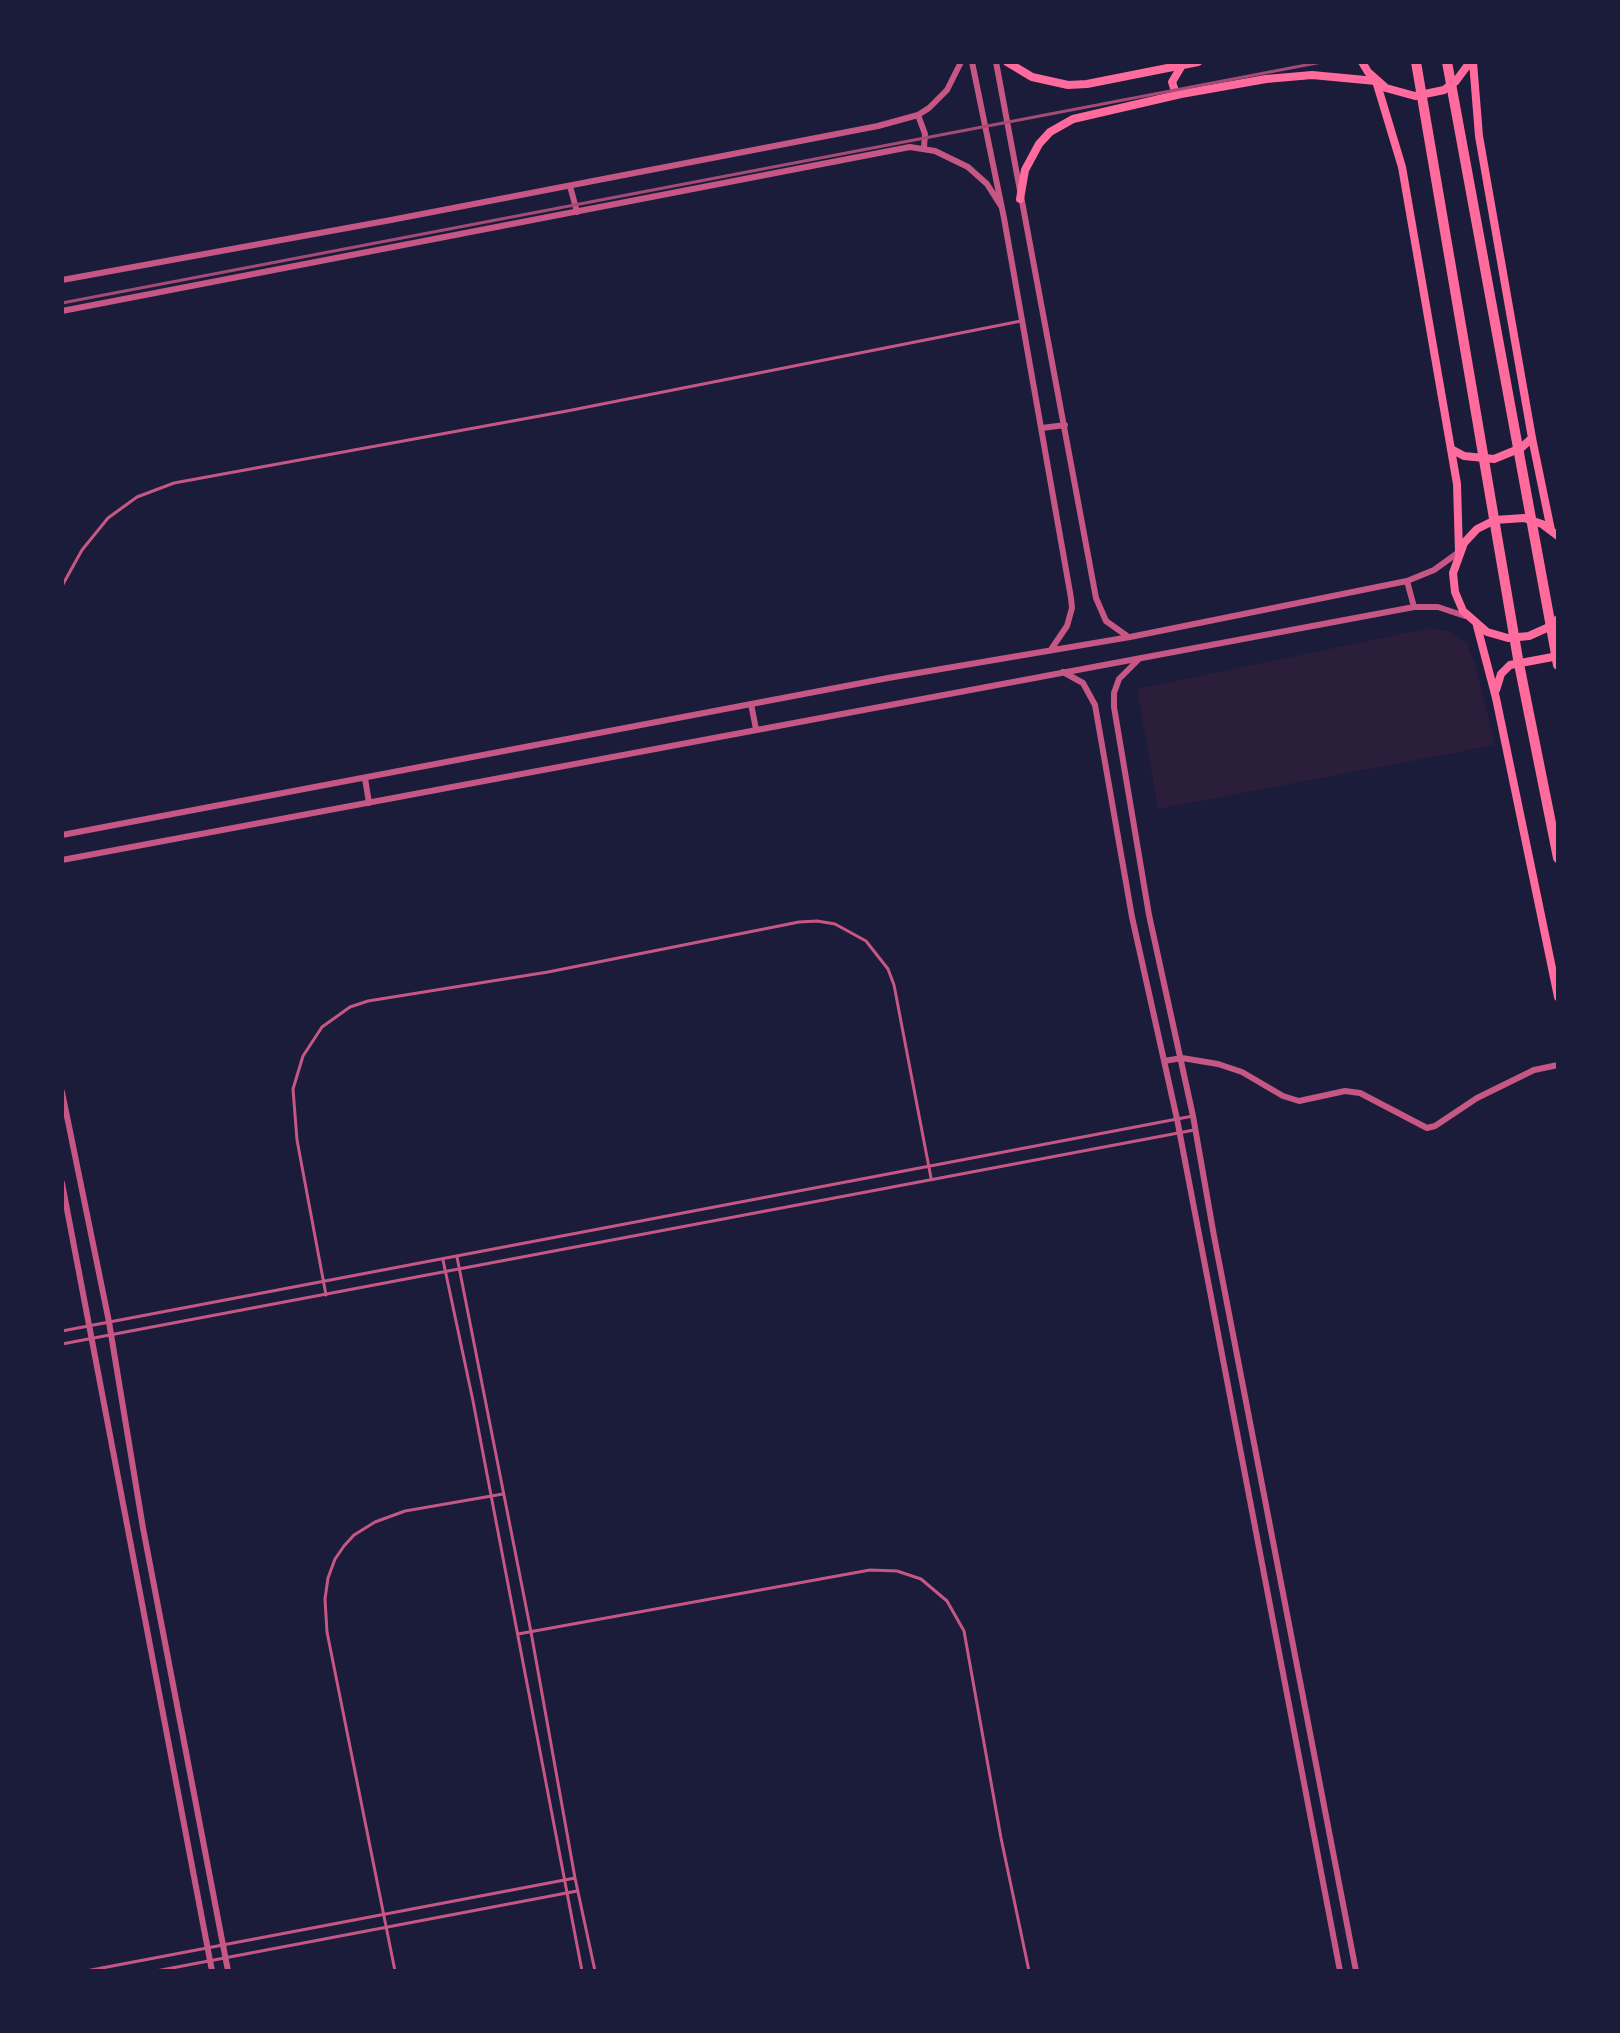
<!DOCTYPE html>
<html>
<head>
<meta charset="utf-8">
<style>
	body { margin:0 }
	#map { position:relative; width:1620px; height:2033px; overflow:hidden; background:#1b1b3a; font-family:"PT Sans",sans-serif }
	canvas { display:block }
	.frame { position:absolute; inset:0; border:64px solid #1b1b3a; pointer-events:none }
</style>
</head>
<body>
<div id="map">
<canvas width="1620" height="2033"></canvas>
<div class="frame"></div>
</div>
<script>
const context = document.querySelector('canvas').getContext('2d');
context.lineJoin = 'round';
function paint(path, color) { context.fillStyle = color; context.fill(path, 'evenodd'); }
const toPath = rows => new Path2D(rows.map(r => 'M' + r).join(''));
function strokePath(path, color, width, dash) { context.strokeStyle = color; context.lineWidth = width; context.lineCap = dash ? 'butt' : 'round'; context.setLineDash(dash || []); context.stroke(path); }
const green = toPath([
	[1430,628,1448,631,1467,643,1475,665,1495,745,1158,809,1137,689]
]);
const service = toPath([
	[62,586,82,550,108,518,137,497,174,483,567,411,1021,321],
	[457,1257,531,1632,575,1878,595,1971],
	[443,1260,473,1401,582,1971],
	[326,1295,297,1140,293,1089,303,1056,322,1027,350,1007,368,1001,548,972,799,922,817,921,835,924,866,941,888,969,894,985,931,1178],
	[62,1331,1193,1116],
	[62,1344,1194,1130],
	[518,1634,870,1570,897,1571,921,1579,947,1601,964,1631,1001,1838,1029,1971],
	[86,1971,575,1878],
	[156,1971,577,1891],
	[395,1971,327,1632,325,1599,328,1578,335,1559,344,1546,354,1535,375,1522,405,1511,503,1494]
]);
const minor = toPath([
	[972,62,1004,218,1071,598,1072,608,1067,626,1052,648],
	[996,62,1096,598,1106,621,1127,636],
	[918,115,925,134,924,147],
	[570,186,577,212],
	[62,280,391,220,878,126,918,115,929,108,947,90,961,62],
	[62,311,910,147,935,151,968,167,987,184,1001,206],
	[1042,428,1065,425],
	[1407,581,1414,607],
	[1139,659,1119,679,1114,693,1114,707,1149,915,1193,1116,1214,1236,1356,1971],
	[1063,672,1083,683,1095,705,1132,917,1177,1119,1340,1971],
	[751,704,756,729],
	[365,778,369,803],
	[62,835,888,678,1130,637,1298,603,1407,581,1434,570,1459,552],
	[62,860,1414,607,1438,607,1465,616],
	[1164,1061,1182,1058,1218,1064,1242,1072,1283,1096,1299,1101,1345,1091,1360,1093,1427,1128,1435,1126,1477,1098,1534,1070,1558,1065],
	[62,1092,109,1322,143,1528,228,1971],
	[62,1183,212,1971]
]);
const secondary = toPath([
	[1007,62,1032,77,1068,85,1087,84,1198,62],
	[1362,62,1368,72,1386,88,1415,96,1444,90,1456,81,1470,62],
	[1473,62,1479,136,1532,438,1551,530],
	[1181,94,1175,91,1172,82,1181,67],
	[1020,199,1025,170,1039,144,1050,132,1073,119,1181,94,1266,79,1312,75,1376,81,1402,167,1457,484,1459,552],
	[1451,449,1464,456,1494,459,1521,448,1532,438],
	[1558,536,1542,524,1524,518,1495,520,1477,529,1464,543,1453,573,1455,592,1463,611,1487,632,1508,638,1529,636,1549,627,1558,619],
	[1477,626,1496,698,1558,997],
	[1496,690,1501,674,1510,665,1558,656]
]);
const trunk = toPath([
	[1416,62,1518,659,1558,858],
	[1447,62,1558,665]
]);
const rail = toPath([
	[62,303,1322,62]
]);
paint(green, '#2a1e3b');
strokePath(service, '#c65784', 3);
strokePath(minor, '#c65784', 6);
strokePath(secondary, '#ff6b9d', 8);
strokePath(trunk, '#ff6b9d', 10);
strokePath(rail, '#a44b75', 3);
</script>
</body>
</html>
